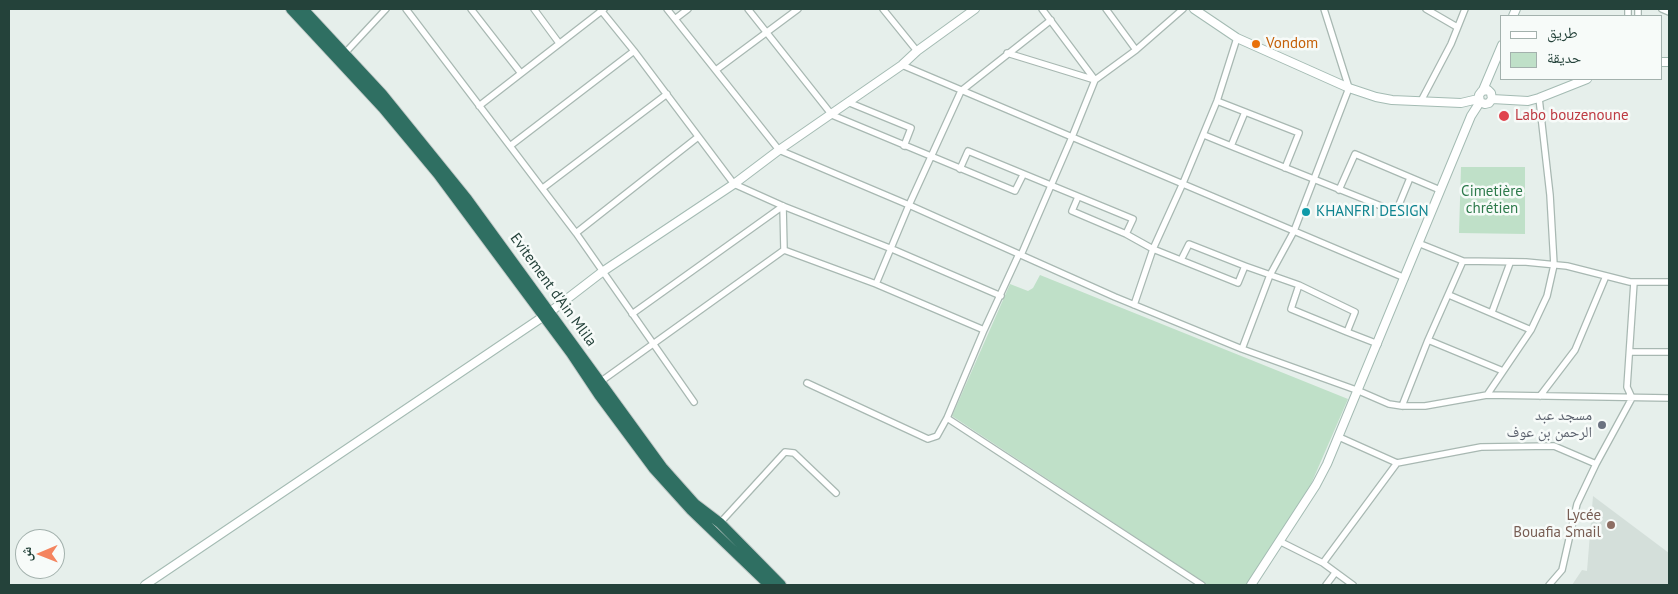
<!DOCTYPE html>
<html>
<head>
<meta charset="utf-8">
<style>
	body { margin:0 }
	#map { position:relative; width:1678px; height:594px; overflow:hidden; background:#e6efeb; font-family:"PT Sans","Noto Naskh Arabic",sans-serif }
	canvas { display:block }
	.frame { position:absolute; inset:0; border:10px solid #24423a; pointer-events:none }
	.legend { position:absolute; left:1500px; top:15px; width:162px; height:65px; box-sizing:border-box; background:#f7fbf9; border:1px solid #a3b1ad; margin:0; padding:6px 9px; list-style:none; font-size:15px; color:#24423a }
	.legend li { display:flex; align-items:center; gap:10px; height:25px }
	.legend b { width:25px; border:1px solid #a3b1ad }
	.north { position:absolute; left:15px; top:529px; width:50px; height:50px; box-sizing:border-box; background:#f7fbf9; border:1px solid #a3b1ad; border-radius:50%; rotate:269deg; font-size:14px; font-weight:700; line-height:20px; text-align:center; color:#24423a }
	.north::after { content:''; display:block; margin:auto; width:18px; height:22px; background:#f4845f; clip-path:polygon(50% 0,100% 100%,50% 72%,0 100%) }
</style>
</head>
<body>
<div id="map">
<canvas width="1678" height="594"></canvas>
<div class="frame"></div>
<ul class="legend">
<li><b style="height:6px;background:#fff"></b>طريق</li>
<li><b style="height:14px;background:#bfe0c8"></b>حديقة</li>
</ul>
<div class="north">ش</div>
</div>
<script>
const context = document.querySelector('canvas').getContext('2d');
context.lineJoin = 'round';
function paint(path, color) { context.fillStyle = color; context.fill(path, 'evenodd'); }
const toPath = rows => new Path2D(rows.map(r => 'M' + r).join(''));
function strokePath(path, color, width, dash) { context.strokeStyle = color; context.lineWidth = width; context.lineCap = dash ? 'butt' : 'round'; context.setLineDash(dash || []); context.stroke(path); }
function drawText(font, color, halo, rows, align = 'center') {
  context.font = font + ' "PT Sans","Noto Naskh Arabic",sans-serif'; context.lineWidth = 5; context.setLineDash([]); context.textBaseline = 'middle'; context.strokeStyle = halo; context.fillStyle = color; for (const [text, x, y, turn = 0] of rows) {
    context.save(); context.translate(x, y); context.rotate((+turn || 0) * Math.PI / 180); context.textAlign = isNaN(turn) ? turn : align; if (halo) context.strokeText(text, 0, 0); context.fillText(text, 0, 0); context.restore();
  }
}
const built = toPath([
	[1593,496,1669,553,1669,585,1572,585,1582,570,1587,571]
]);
const green = toPath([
	[1461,167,1525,167,1525,234,1459,233],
	[1040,275,1348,399,1308,491,1247,585,1208,585,952,416,1010,284,1028,291,1033,288]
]);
const street = toPath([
	[406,9,576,233,694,402],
	[471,9,520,72],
	[534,9,559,43],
	[600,9,634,51,734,184,783,206,892,249,1001,296],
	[667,9,779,150,909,205,1115,297,1242,349,1359,391,1389,404,1402,406,1425,406,1487,395,1669,398],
	[748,9,832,115,1015,191,1023,175],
	[883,9,917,51],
	[1042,9,1095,80,1136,50,1183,9],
	[1106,9,1136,50],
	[1426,9,1457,27],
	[1662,9,1669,12],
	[1628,16,1628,9],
	[1638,16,1638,9],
	[675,19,688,9],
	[345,53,386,9],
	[1007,53,1095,80,1072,137,1021,255],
	[902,65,1405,278],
	[716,70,798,9],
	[1217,101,1299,133,1285,168],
	[1421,101,1451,44,1465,9],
	[850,103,911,128,904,146],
	[479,106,604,9],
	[1204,135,1231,146,1245,112],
	[510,146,634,51],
	[1231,146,1396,212,1410,178],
	[960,169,968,151,1133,219,1126,234],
	[543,188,667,94],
	[1339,190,1355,154,1440,190],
	[1078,197,1072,211,1126,234,1153,249,1238,283,1245,266],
	[576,233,698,137],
	[1418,243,1463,261,1526,262,1567,266,1630,282,1669,282],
	[1181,260,1189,244,1245,266,1299,285,1355,312,1347,332,1378,344],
	[876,284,909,205,961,91,1051,20],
	[1299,285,1291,309,1347,332],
	[1449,295,1531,330],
	[1134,305,1153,249,1183,183,1217,101,1237,38],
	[1492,312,1510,263],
	[632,314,783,206,784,250,876,284,984,330],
	[1428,340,1503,371],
	[1242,349,1270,275,1294,231,1349,88,1324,9],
	[1630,352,1669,352],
	[600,382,784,250],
	[807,383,928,439,937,436,947,418,984,330,1019,254],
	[1487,395,1531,330,1547,296,1554,265,1550,195,1539,98],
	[1540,396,1575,350,1606,276],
	[1402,406,1428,340,1463,261],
	[947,418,1202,585],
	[1397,463,1481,447,1554,446,1596,464],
	[720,523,785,452,794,453,836,493],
	[1279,541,1323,563,1353,585],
	[1323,563,1397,463,1339,437],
	[1326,585,1335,573],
	[1549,585,1562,570,1577,504,1596,464,1632,398,1627,387,1634,282]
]);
const secondary = toPath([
	[1194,9,1237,38,1349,88,1376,97,1392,100,1461,103,1478,99],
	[1513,16,1516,9],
	[1662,62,1669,62],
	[1483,90,1502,45],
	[1492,99,1491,93,1488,90,1482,91,1479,95,1480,102,1485,104,1489,103,1492,99,1528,101,1539,98,1587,79],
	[145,585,550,312,602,272,734,184,779,150,902,65,917,51,975,9],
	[1251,585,1316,485,1327,464,1471,116,1480,102]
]);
const highway = toPath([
	[291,9,383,108,438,174,571,353,599,395,654,469,691,510,769,585],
	[303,9,382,94,467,199,662,467,695,504,720,523,781,585]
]);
const markers = [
	[1256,44,5,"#e8710a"],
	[1504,116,6,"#e0444e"],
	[1306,212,5,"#0f9aa8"],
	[1602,425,5,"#6b7280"],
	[1611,525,5,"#8d6e63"]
];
const foodNames = [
	["Vondom",1266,44]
];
const healthNames = [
	["Labo bouzenoune",1515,116]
];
const parkNames = [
	["Cimetière",1492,192],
	["chrétien",1492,209]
];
const cultureNames = [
	["KHANFRI DESIGN",1316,212]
];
const streetNames = [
	["Evitement d'Ain Mlila",553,290,54]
];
const worshipNames = [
	["مسجد عبد",1592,416],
	["الرحمن بن عوف",1592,433]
];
const educationNames = [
	["Lycée",1601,516],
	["Bouafia Smail",1601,533]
];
paint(built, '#d4dfda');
paint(green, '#bfe0c8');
strokePath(street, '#a8b8b2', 8);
strokePath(secondary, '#a4bbb3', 10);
strokePath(highway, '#c2cac8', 12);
strokePath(street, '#fff', 5.5);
strokePath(secondary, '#fff', 8);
strokePath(highway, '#2f6f62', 10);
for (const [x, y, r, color] of markers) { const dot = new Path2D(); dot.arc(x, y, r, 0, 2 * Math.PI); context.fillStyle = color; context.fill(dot); strokePath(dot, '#f7fbf9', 2); }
drawText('15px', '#c56008', '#f7fbf9', foodNames, 'left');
drawText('15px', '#be3a42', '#f7fbf9', healthNames, 'left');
drawText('15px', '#2d7a4b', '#f7fbf9', parkNames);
drawText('15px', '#0d838f', '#f7fbf9', cultureNames, 'left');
drawText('15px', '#24423a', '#f7fbf9', streetNames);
drawText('15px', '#5b616d', '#f7fbf9', worshipNames, 'right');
drawText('15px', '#785e54', '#f7fbf9', educationNames, 'right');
</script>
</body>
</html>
